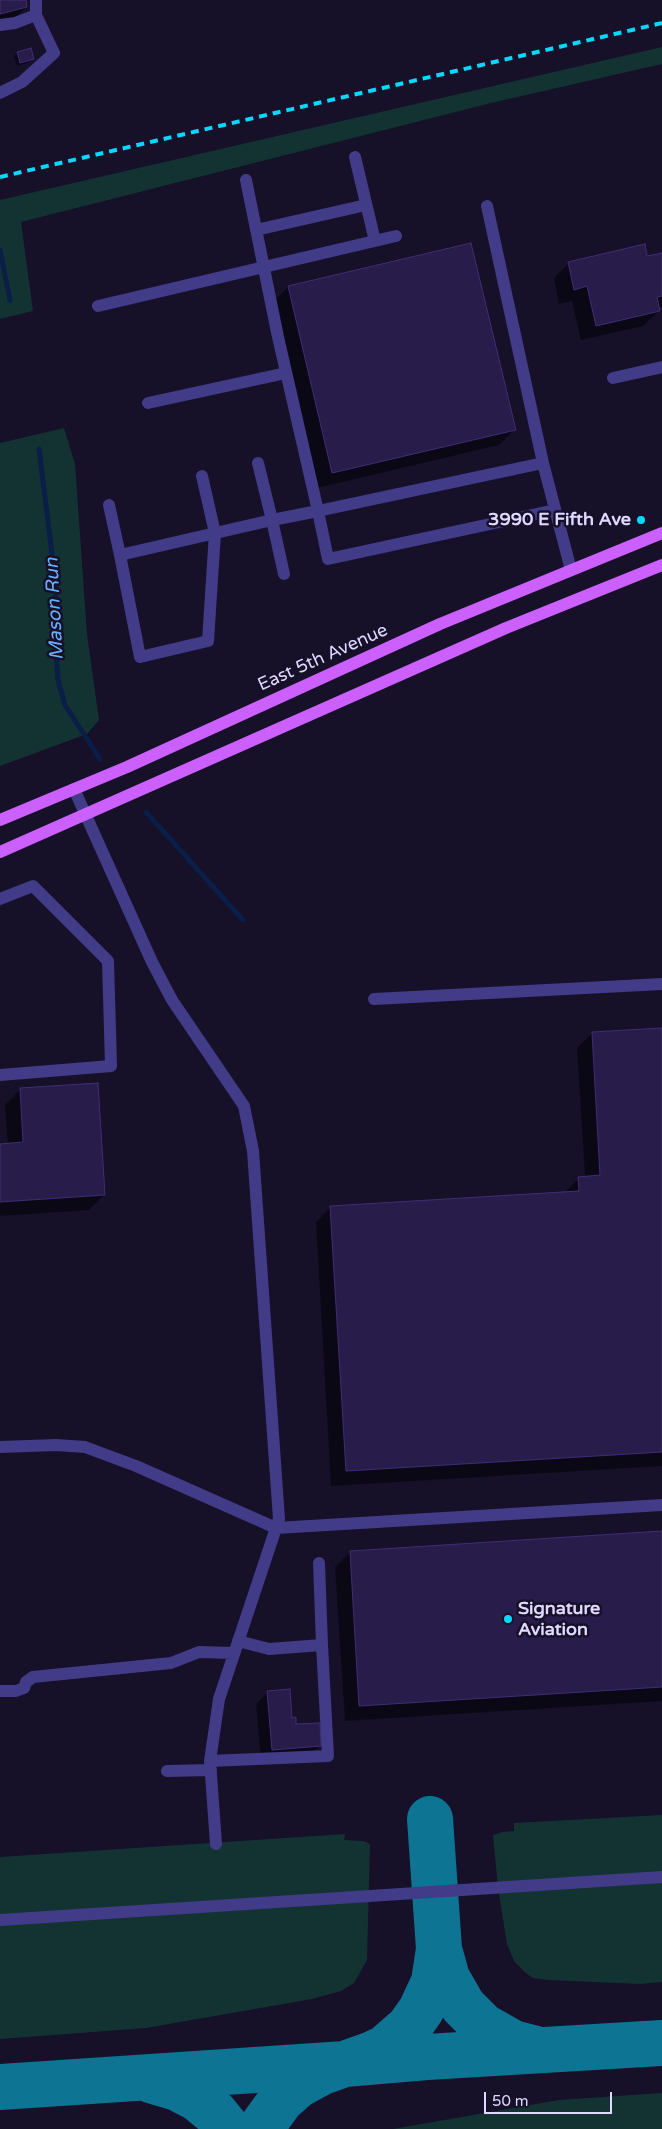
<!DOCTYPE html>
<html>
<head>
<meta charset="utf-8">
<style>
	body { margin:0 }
	#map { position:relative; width:662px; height:2129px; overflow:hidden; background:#161029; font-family:"Varela Round",sans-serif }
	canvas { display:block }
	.scale { position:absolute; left:484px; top:2092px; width:128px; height:22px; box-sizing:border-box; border:2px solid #dfd9ff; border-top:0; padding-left:6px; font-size:15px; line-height:18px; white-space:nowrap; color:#dfd9ff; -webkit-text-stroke:4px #161029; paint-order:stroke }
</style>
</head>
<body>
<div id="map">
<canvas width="662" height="2129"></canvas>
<div class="scale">50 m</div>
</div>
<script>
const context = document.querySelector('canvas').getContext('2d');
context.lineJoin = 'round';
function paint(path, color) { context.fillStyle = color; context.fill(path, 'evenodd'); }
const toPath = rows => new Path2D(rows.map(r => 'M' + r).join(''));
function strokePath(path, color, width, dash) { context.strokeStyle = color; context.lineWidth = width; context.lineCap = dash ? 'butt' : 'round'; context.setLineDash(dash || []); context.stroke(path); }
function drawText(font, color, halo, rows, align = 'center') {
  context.font = font + ' "Varela Round",sans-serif'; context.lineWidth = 5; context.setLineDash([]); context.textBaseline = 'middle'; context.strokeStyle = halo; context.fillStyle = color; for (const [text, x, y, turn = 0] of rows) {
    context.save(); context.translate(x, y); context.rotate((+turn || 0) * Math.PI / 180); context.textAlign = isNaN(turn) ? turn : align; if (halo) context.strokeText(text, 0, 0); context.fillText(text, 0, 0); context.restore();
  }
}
const green = toPath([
	[662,47,662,64,491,103,21,222,33,311,0,319,0,200],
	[64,428,75,464,87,634,99,720,87,734,0,766,0,443],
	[662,1815,662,1982,640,1984,548,1980,533,1978,526,1973,514,1961,507,1944,498,1888,493,1835,503,1832,514,1831,514,1823],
	[345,1834,344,1840,363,1841,370,1844,367,1960,354,1983,341,1991,312,1999,146,2028,0,2039,0,1857],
	[662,2093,662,2129,393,2129,559,2100]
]);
const shadow = toPath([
	[0,0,24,0,26,7,14,19,0,22],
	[18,53,32,59,29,62,17,66,14,56],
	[662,254,662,307,658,308,659,311,643,326,581,340,572,301,559,304,554,278,569,263,646,258],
	[288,287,514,430,499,445,317,488,273,302],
	[662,1029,662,1466,331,1486,316,1222,331,1207,564,1193,579,1178,585,1177,577,1048,592,1033],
	[20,1090,104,1195,89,1210,0,1216,0,1145,8,1145,5,1105],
	[662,1532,662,1701,345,1721,335,1567,350,1552],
	[268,1692,295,1726,320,1746,308,1757,261,1761,256,1704]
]);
const stream = toPath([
	[0,250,10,300],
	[39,449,56,586,55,638,58,680,65,705,100,759],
	[146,812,243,920]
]);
const taxiway = toPath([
	[430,1819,439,1949,447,1978,463,2006,483,2026,513,2043,536,2049],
	[150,2080,177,2088,198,2099,215,2113,228,2129],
	[0,2087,345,2064,427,2057,662,2043],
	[260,2129,281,2100,298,2085,322,2072,370,2055,385,2048,409,2027,421,2010,434,1982,439,1949]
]);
const building = toPath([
	[0,0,26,0,27,7,0,14,0,0],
	[31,48,34,59,20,63,17,52,31,48],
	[471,243,516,430,332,473,288,286,471,243],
	[645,244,647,256,662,253,662,296,657,297,660,311,596,326,587,286,574,290,568,262,645,244],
	[662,1028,662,1452,346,1471,330,1206,579,1191,578,1177,600,1175,592,1032,662,1028],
	[98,1083,105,1195,0,1202,0,1144,23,1142,20,1088,98,1083],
	[662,1531,662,1687,359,1706,350,1551,662,1531],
	[290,1689,292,1718,296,1717,296,1724,320,1723,321,1746,272,1750,267,1691,290,1689]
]);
const minor = toPath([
	[0,25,15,23,36,15,36,0],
	[0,93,22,82,54,53,36,15],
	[355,157,375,241],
	[246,180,278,337,318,511,272,520,284,574],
	[487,206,543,463,571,570],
	[256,230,366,205],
	[98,306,396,236],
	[613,378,662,367],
	[148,403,286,373],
	[543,463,318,511,328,559,555,510],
	[109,505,120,555,272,520,258,463],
	[120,555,140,657,208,641,215,533,202,476],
	[74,789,152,962,172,1000,244,1106,253,1151,279,1519,219,1699,210,1761,216,1844],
	[0,899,33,886,108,961,111,1066,0,1075],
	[374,999,662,984],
	[0,1447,56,1445,85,1447,136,1466,276,1528,662,1505],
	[238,1641,269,1649,322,1645,319,1563],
	[0,1691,16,1691,24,1688,26,1682,33,1677,171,1663,199,1652,234,1653],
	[210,1761,328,1756,322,1645],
	[167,1771,211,1770],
	[0,1920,662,1877]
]);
const major = toPath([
	[0,820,127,767,440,624,662,533],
	[0,852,506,628,662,565]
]);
const rail = toPath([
	[0,177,662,23]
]);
const markers = [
	[641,520,5,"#05d9ff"],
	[508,1619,5,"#05d9ff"]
];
const poiNames = [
	["3990 E Fifth Ave",631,520],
	["Signature",518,1609,"left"],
	["Aviation",518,1630,"left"]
];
const streetNames = [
	["East 5th Avenue",323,658,-24]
];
const waterNames = [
	["Mason Run",55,609,-93]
];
paint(green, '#133333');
paint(shadow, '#0007');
strokePath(stream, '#0a1e48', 5);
strokePath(taxiway, '#0e7494', 46);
paint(building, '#281c4a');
strokePath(building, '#402e76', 1);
strokePath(minor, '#423b88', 12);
strokePath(major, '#cc60ff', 12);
strokePath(rail, '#05d9ff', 4, [8, 6]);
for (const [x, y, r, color] of markers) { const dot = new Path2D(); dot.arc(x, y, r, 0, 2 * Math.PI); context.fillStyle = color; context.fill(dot); strokePath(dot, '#161029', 2); }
drawText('bold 18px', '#dfd9ff', '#161029', poiNames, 'right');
drawText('18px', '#dfd9ff', '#161029', streetNames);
drawText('italic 19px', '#67b0ff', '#161029', waterNames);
</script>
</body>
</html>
